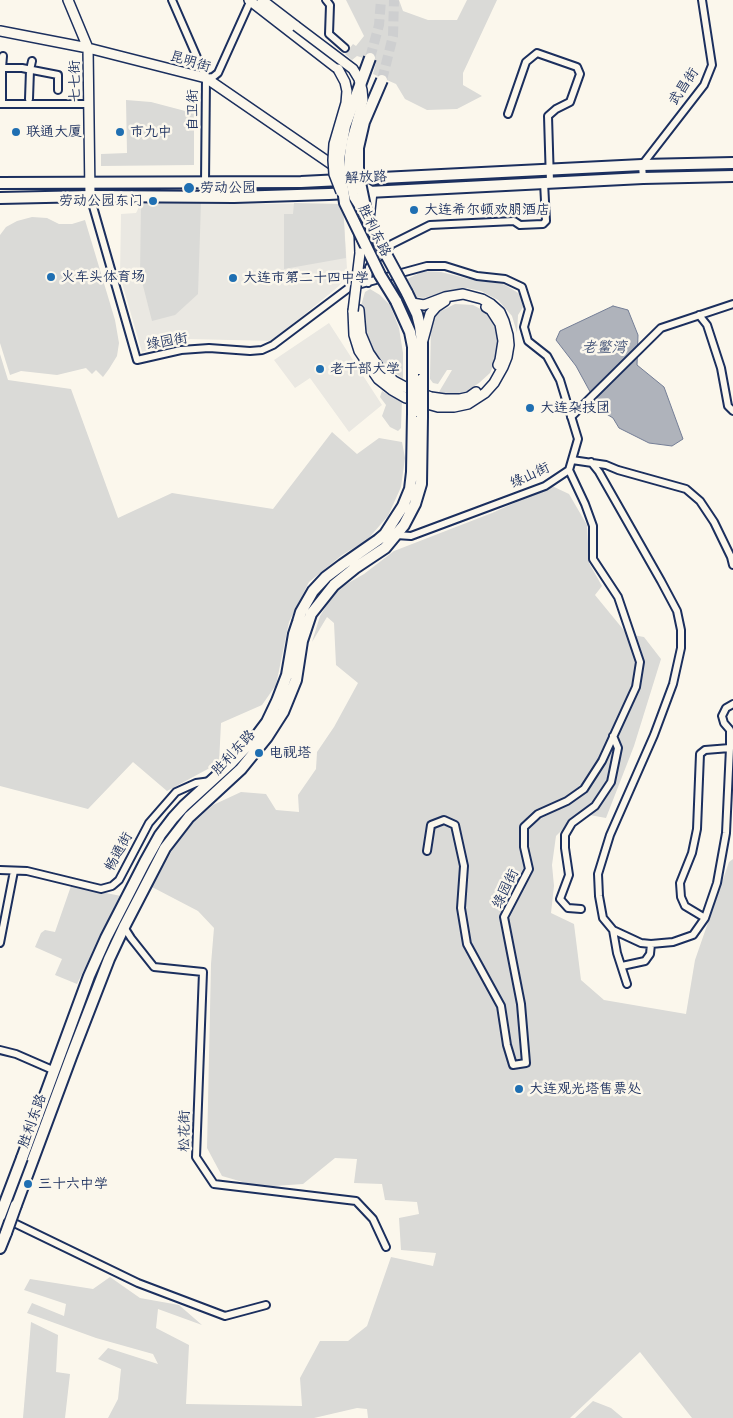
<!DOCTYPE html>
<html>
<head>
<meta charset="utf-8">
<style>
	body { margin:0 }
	canvas { display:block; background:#fbf7ec }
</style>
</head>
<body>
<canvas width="733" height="1418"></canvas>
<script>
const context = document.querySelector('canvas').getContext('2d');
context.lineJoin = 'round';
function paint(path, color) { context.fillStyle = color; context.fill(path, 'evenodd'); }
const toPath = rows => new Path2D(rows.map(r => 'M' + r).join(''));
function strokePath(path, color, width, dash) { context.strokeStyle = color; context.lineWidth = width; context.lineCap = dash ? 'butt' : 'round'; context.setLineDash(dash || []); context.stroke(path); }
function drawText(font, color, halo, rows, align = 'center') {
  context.font = font + ' Pangolin,"LXGW WenKai TC",sans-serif'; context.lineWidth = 5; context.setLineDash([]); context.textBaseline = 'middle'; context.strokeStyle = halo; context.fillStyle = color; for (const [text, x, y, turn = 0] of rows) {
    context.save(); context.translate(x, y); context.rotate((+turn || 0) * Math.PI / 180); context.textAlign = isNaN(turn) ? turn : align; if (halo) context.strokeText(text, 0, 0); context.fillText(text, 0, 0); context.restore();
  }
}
const built = toPath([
	[141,203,343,204,347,269,344,279,339,286,272,341,190,339,142,352,120,276,121,214,136,213],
	[329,323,382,405,349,432,310,378,295,388,274,360]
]);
const green = toPath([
	[346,0,399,0,403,11,428,20,457,20,467,0,497,0,463,73,463,85,482,96,457,109,427,110,405,99,396,84,373,74,376,62,357,56,352,60,345,54,353,44,356,46,364,36],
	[126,100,151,102,189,112,194,110,194,165,101,166,101,154,127,153],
	[141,203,201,203,198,294,175,315,152,321,140,274],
	[294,203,343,204,346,258,284,269,284,214,293,214],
	[32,217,47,218,59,224,72,224,85,220,115,320,119,343,117,356,109,369,103,377,96,370,92,374,86,368,57,375,21,371,10,375,0,343,0,235,6,227,17,221],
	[424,271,441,272,469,279,503,284,512,289,521,295,525,304,518,315,517,333,512,316,498,300,481,291,466,288,449,290,424,298,416,297,407,279],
	[370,289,380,295,390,305,399,328,403,353,403,379,385,365,374,351,364,329,360,309,365,292],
	[455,304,473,305,488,313,496,328,499,343,497,357,490,373,479,383,464,393,447,393,439,392,452,370,447,370,438,384,433,383,430,379,431,322,437,313],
	[0,354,8,380,71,389,118,518,172,493,273,509,332,432,357,454,379,438,402,442,405,458,401,487,388,516,367,540,342,555,309,582,289,622,276,685,262,705,221,723,219,763,167,791,133,762,88,809,0,786],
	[382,391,390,396,402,400,401,428,398,431,390,427,382,416,386,405,380,397],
	[552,486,569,494,587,525,589,563,602,586,595,595,627,634,644,637,661,659,634,746,606,818,579,813,556,836,552,865,554,886,551,913,574,924,581,980,604,1000,686,1014,695,960,729,862,733,859,733,1418,692,1418,640,1352,570,1418,368,1418,367,1409,357,1408,314,1418,108,1418,118,1399,121,1369,98,1359,108,1348,158,1364,153,1354,96,1338,27,1313,32,1303,64,1316,66,1304,24,1290,30,1279,93,1289,110,1277,140,1298,179,1305,202,1325,158,1309,156,1328,189,1345,186,1404,302,1406,300,1378,320,1341,348,1341,367,1326,391,1257,433,1266,436,1253,401,1250,399,1218,419,1214,417,1202,385,1200,382,1184,354,1183,357,1159,335,1158,303,1184,260,1187,222,1176,207,1148,211,964,214,928,198,911,152,887,175,845,193,823,213,805,241,792,266,794,276,810,299,812,298,795,316,769,317,752,334,727,358,683,336,665,334,623,327,617,312,642,320,616,336,590,364,574,394,551,492,513],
	[71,886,121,896,77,984,55,975,62,959,35,947,41,933,45,930,55,932],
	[31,1322,58,1335,56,1372,70,1374,65,1418,23,1418],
	[593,1401,611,1408,623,1418,575,1418]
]);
const water = toPath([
	[613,306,628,310,638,335,637,365,664,387,683,439,672,446,649,443,619,428,613,418,600,410,576,366,556,340,560,331,613,306]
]);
const primaryTunnel = toPath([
	[370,58,379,25,381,0],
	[382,80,393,36,394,0]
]);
const street = toPath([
	[172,0,206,78,205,183,204,197],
	[326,0,330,5,329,34,345,48],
	[0,68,22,68,58,75,58,90],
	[206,78,213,77,218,73,250,2],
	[29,99,30,70,32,61],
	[0,104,88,104],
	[2,104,2,68,3,56],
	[508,114,526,62,537,53,577,67,580,74,570,102,556,109,548,116,550,182],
	[643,178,642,165,704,85,712,65,702,0],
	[90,196,137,360,181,350,209,348,250,351,262,350,273,345,350,287,427,266,445,266,477,276,505,279,522,287,529,309,524,327,528,341,547,356,560,380,578,439,569,470,545,486,411,536,396,535],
	[368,283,369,267,392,244,430,225,514,221,520,225,543,224,546,221,544,182],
	[699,315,707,325,721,368,728,406,733,411],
	[571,417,661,328,733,304],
	[572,460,606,465,618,470,686,489,700,501,714,522,731,557,733,565],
	[591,462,599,472,661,581,677,611,681,630,681,648,673,684,654,735,610,835,598,874,599,896,603,918,613,930,641,943,651,944,673,942,693,935,705,918,717,883,726,833,730,748,730,730,724,723,722,716,726,708,733,704],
	[427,851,431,825,444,820,455,825,464,866,461,908,467,944,501,1006,507,1045,513,1065,526,1063,521,1004,504,917,529,869,524,847,524,827,538,814,567,801,584,789,602,761,636,687,640,662,618,597,593,559,593,526,585,504,569,470],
	[0,870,27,871,101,889,112,886,119,880,149,823,176,792,196,783,211,781],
	[581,909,568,908,560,899,569,875,565,848,565,835,572,823,595,806,611,782,618,748,613,736],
	[705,918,685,906,681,897,680,883,692,853,697,829,700,754,705,750,730,748],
	[124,927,131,938,154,967,203,972,196,1157,214,1184,356,1201,373,1219,386,1247],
	[613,930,617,953,627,984],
	[0,943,14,871],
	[622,966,645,961,650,954,651,944],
	[0,1050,16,1054,55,1071],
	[8,1220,138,1283,225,1316,266,1305]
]);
const secondary = toPath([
	[68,0,88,48,90,196],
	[249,0,338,69],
	[262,0,296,26],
	[0,31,88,48,206,78,337,168],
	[358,200,360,253],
	[366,247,372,192,366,188],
	[486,307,491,310,500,324,503,341,500,360,498,365],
	[359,310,361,334,369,353,380,369,394,381,407,388,431,397,445,399,460,399,469,397,476,392],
	[353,311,354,335,359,351,378,379,392,390,406,398,438,407,454,407,468,404,485,393,494,383,503,367,507,357,509,345,508,335,504,321,500,312,491,304,482,299,463,294,445,297,424,305,412,303],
	[423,340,430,314,436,307,445,301]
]);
const primary = toPath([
	[0,183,301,182,642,165,733,163],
	[0,198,90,196,234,197,329,194,643,178,733,176],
	[407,293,417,314,420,326,422,343,422,379],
	[396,301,410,332,413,347,413,374],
	[22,1158,89,976,106,938,145,862,160,835,173,818,184,806,231,763,258,734,267,722,277,701,287,675,294,634,298,622,301,612,313,591,326,577,342,565,378,540,385,534,403,506,410,489,412,472,413,413],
	[16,1205,71,1057,109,959,124,927,165,848,189,817,241,769,267,737,283,712,296,680,302,641,311,614,334,585,355,568,385,548,404,525,415,504,421,484,422,417],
	[0,1248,6,1233]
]);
const secondaryBridge = toPath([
	[296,26,353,69,359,79,362,90,363,100,351,143,349,159,349,172,354,197,366,216],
	[338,69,345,82,347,91,346,103,334,144,333,160,334,174,341,192],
	[353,311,360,253]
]);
const primaryBridge = toPath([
	[370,58,345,126,339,159,341,175,345,203,380,275,396,301],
	[382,80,364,122,358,148,358,173,368,221,407,293],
	[413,374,413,413],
	[422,417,422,379],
	[0,1216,22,1158],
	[6,1233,16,1205]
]);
const markers = [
	[16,132,5,"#1f6fb2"],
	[120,132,5,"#1f6fb2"],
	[189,188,6,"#1f6fb2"],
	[153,201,5,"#1f6fb2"],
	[414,210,5,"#1f6fb2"],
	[51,277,5,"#1f6fb2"],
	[233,278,5,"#1f6fb2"],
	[320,369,5,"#1f6fb2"],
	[530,408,5,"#1f6fb2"],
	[259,753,5,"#1f6fb2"],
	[519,1089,5,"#1f6fb2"],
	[28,1184,5,"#1f6fb2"]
];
const streetNames = [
	["昆明街",190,62,17],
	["七七街",75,81,-90],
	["武昌街",684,87,-56],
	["自卫街",193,110,-90],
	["解放路",366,178,-3],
	["胜利东路",374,231,64],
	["绿园街",167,342,-10],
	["绿山街",530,476,-25],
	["胜利东路",234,753,-47],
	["畅通街",119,852,-61],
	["绿园街",506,889,-64],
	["胜利东路",33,1121,-70],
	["松花街",185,1131,-89]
];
const poiNames = [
	["联通大厦",26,132],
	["市九中",130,132],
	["劳动公园",200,188],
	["劳动公园东门",143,201,"right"],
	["大连希尔顿欢朋酒店",424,210],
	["火车头体育场",61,277],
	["大连市第二十四中学",243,278],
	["老干部大学",330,369],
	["大连杂技团",540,408],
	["电视塔",269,753],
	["大连观光塔售票处",529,1089],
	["三十六中学",38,1184]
];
const waterNames = [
	["老鳖湾",604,348]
];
paint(built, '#eae8e2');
paint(green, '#dadad7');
paint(water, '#afb3bb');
strokePath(water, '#747e96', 1);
strokePath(primaryTunnel, '#cecfd0', 10, [10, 5]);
strokePath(street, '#1b2f5e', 10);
strokePath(secondary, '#1b2f5e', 12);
strokePath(primary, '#1b2f5e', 14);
strokePath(street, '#fbf7ec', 6);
strokePath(secondary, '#fbf7ec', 9);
strokePath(primary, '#fbf7ec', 10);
strokePath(secondaryBridge, '#1b2f5e', 12, []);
strokePath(primaryBridge, '#1b2f5e', 14, []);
strokePath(secondaryBridge, '#fbf7ec', 9);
strokePath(primaryBridge, '#fbf7ec', 10);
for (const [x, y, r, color] of markers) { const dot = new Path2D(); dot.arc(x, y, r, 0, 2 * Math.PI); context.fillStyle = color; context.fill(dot); strokePath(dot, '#fbf7ec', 2); }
drawText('14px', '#1b2f5e', '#fbf7ec', streetNames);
drawText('14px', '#1b2f5e', '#fbf7ec', poiNames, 'left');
drawText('italic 15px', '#47577a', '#fbf7ec', waterNames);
</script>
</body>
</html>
